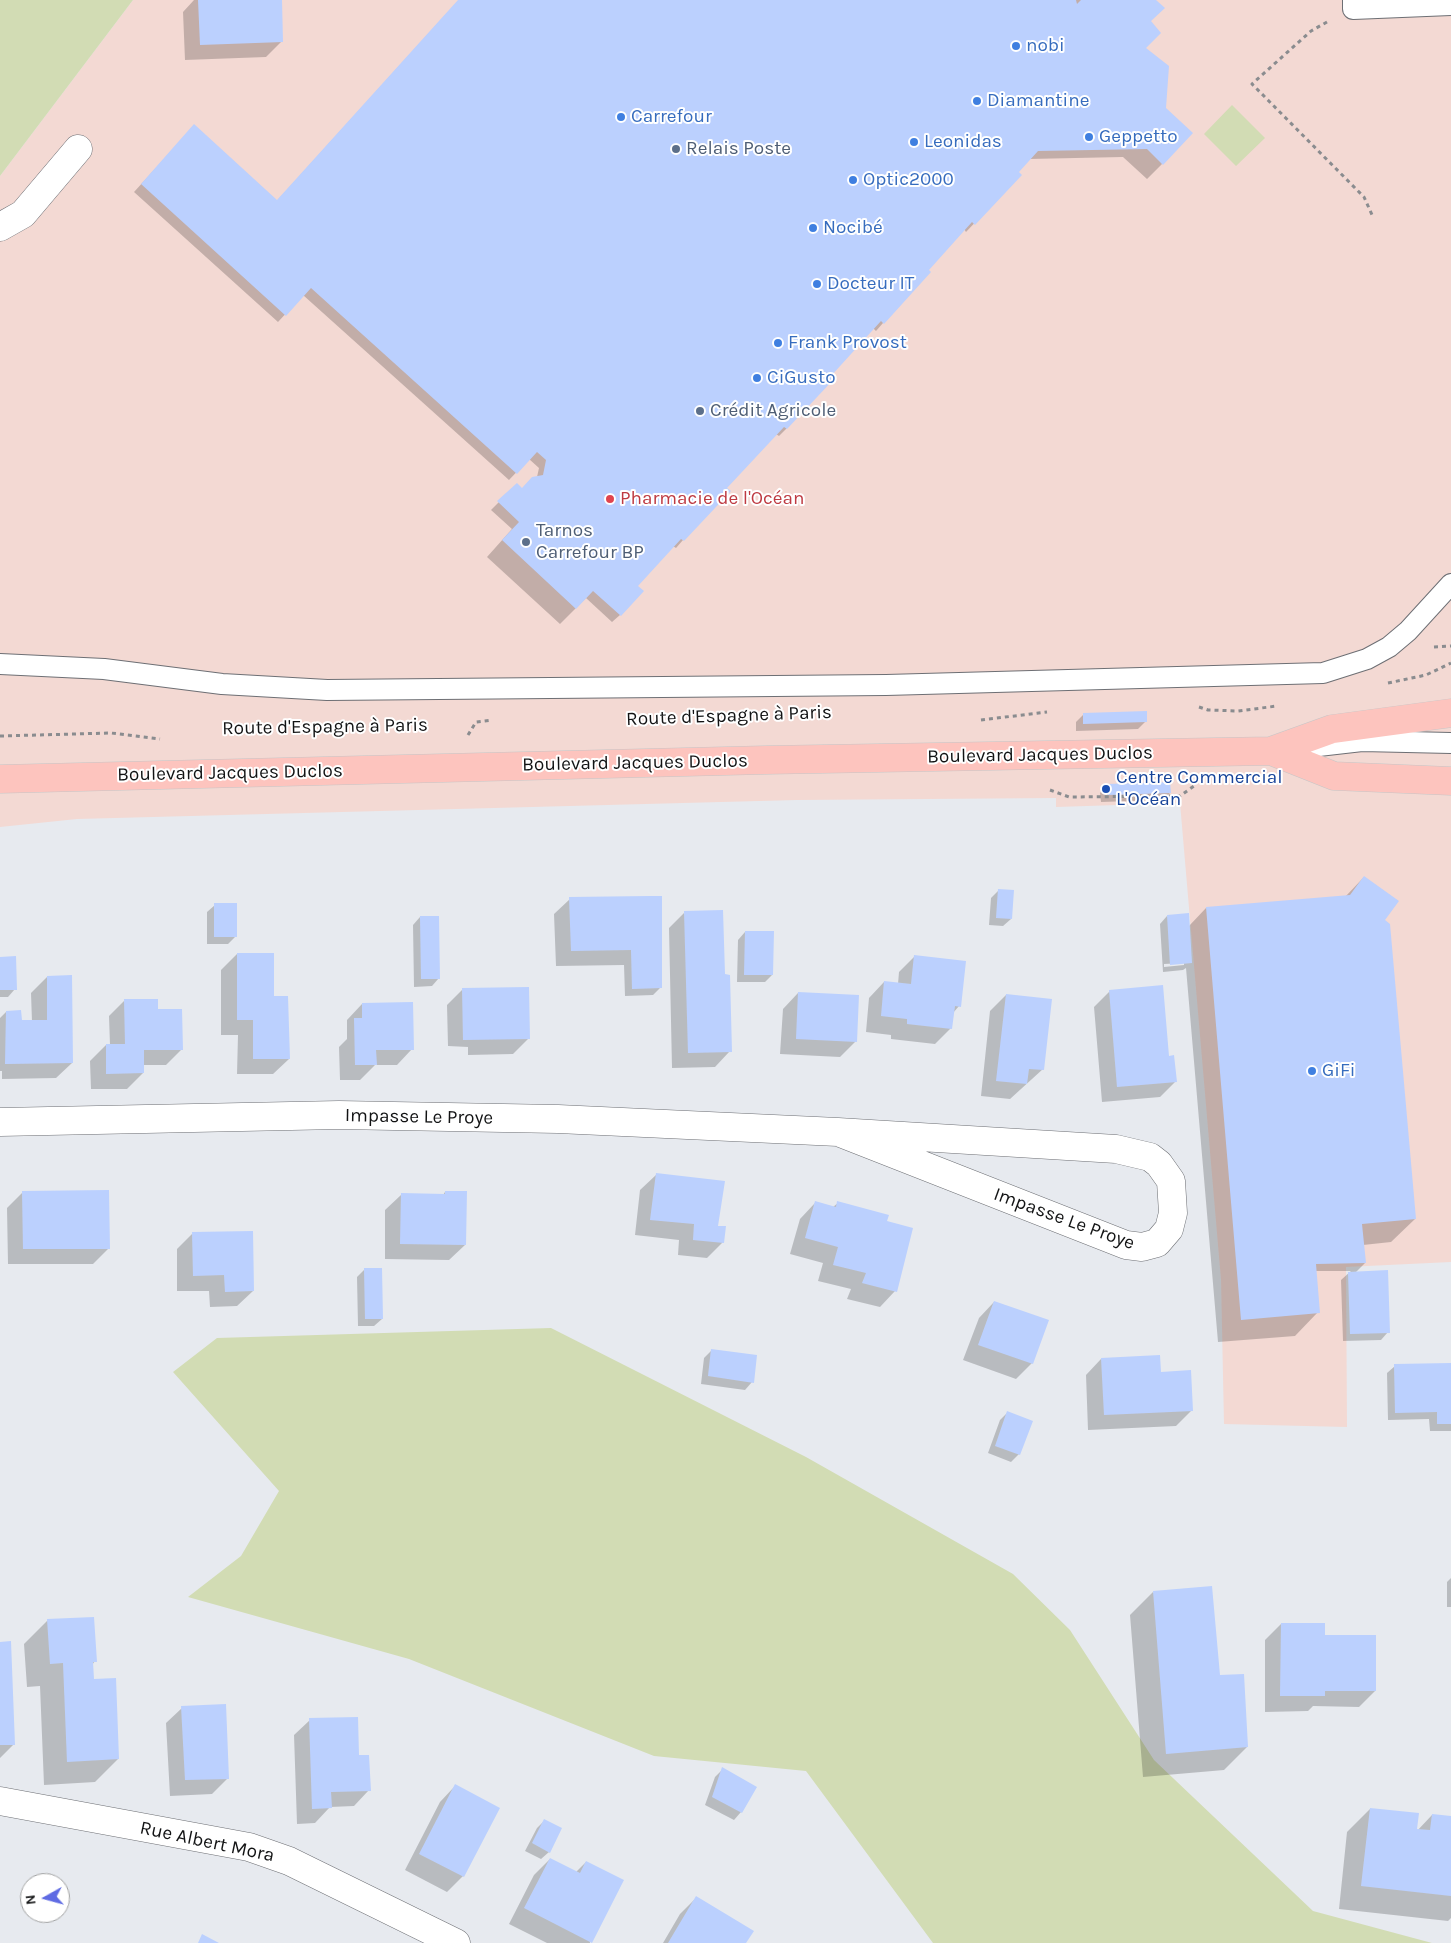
<!DOCTYPE html>
<html>
<head>
<meta charset="utf-8">
<style>
	body { margin:0 }
	#map { position:relative; width:1451px; height:1943px; overflow:hidden; background:#e7eaef; font-family:Karla,sans-serif }
	canvas { display:block }
	.north { position:absolute; left:20px; top:1873px; width:50px; height:50px; box-sizing:border-box; background:#fff; border:1px solid #a0a1a1; border-radius:50%; rotate:263deg; font-size:14px; font-weight:700; line-height:20px; text-align:center; color:#121314 }
	.north::after { content:''; display:block; margin:auto; width:18px; height:22px; background:#5f6be3; clip-path:polygon(50% 0,100% 100%,50% 72%,0 100%) }
</style>
</head>
<body>
<div id="map">
<canvas width="1451" height="1943"></canvas>
<div class="north">N</div>
</div>
<script>
const context = document.querySelector('canvas').getContext('2d');
context.lineJoin = 'round';
function paint(path, color) { context.fillStyle = color; context.fill(path, 'evenodd'); }
const toPath = rows => new Path2D(rows.map(r => 'M' + r).join(''));
function strokePath(path, color, width, dash) { context.strokeStyle = color; context.lineWidth = width; context.lineCap = dash ? 'butt' : 'round'; context.setLineDash(dash || []); context.stroke(path); }
function drawText(font, color, halo, rows, align = 'center') {
  context.font = font + ' Karla,sans-serif'; context.lineWidth = 4; context.setLineDash([]); context.textBaseline = 'middle'; context.strokeStyle = halo; context.fillStyle = color; for (const [text, x, y, turn = 0] of rows) {
    context.save(); context.translate(x, y); context.rotate((+turn || 0) * Math.PI / 180); context.textAlign = isNaN(turn) ? turn : align; if (halo) context.strokeText(text, 0, 0); context.fillText(text, 0, 0); context.restore();
  }
}
const commercial = toPath([
	[133,0,1451,0,1451,1262,1346,1267,1347,1427,1224,1424,1221,1280,1180,803,1056,807,1056,798,797,800,77,819,0,827,0,176]
]);
const green = toPath([
	[0,0,133,0,0,176],
	[1232,105,1265,138,1236,166,1204,134],
	[551,1328,806,1457,1013,1574,1070,1630,1154,1760,1313,1911,1432,1943,933,1943,806,1771,654,1756,409,1659,188,1597,241,1556,279,1491,173,1372,217,1338]
]);
const shadow = toPath([
	[194,0,280,0,282,41,266,57,185,60,183,12],
	[459,0,1154,0,1145,47,1162,164,1147,179,1123,157,1029,159,1017,172,1020,175,966,232,964,229,927,270,883,323,876,331,873,328,829,376,787,428,779,436,776,434,726,488,729,491,683,540,676,548,673,546,636,586,620,615,612,622,586,598,560,624,487,557,512,529,491,510,517,484,522,489,537,477,539,468,529,459,509,480,303,295,278,322,134,192,187,134,277,201],
	[1084,714,1146,721,1138,729,1076,731,1076,722],
	[1108,785,1170,793,1162,800,1101,802,1100,793],
	[1364,877,1383,920,1415,1219,1391,1242,1363,1245,1365,1263,1355,1273,1388,1332,1381,1340,1343,1341,1341,1280,1351,1271,1315,1271,1318,1312,1295,1336,1218,1342,1186,968,1183,970,1163,972,1160,924,1167,916,1189,926,1206,908,1345,897],
	[1184,963,1184,965,1164,967,1164,964],
	[999,890,1011,919,1003,926,989,925,991,898],
	[661,897,660,988,653,995,625,996,624,965,556,966,554,914,570,899],
	[215,905,235,937,228,944,207,944,207,912],
	[684,913,724,976,730,1051,715,1067,672,1068,669,928],
	[420,917,439,978,432,986,414,987,413,925],
	[745,932,772,975,765,982,737,982,738,940],
	[237,954,273,997,289,1059,273,1074,237,1074,238,1035,221,1035,221,970],
	[915,956,959,1006,953,1013,951,1028,935,1044,891,1039,891,1035,866,1032,869,998,884,982,898,984,899,972],
	[0,958,15,989,8,997,0,997],
	[47,977,72,1063,56,1078,2,1079,2,1071,0,1071,0,1018,6,1012,21,1022,32,1022,31,993],
	[463,989,529,1038,513,1054,468,1055,468,1047,448,1046,447,1005],
	[1110,991,1175,1082,1160,1097,1102,1102,1094,1007],
	[798,993,856,1041,840,1057,780,1054,783,1009],
	[1006,995,1043,1069,1010,1099,981,1096,990,1011],
	[125,1000,157,1010,182,1049,166,1065,143,1065,143,1073,127,1089,91,1089,90,1061,106,1045,110,1045,109,1016],
	[362,1004,412,1049,397,1065,375,1065,360,1080,340,1080,339,1047,347,1039,347,1020],
	[656,1175,717,1227,723,1242,707,1258,678,1255,679,1240,635,1235,640,1190],
	[23,1192,109,1248,93,1264,8,1264,7,1208],
	[445,1192,465,1245,449,1260,385,1259,385,1210,401,1195,443,1195],
	[815,1203,833,1207,838,1203,886,1222,895,1291,880,1307,847,1299,851,1289,818,1281,823,1263,790,1254,800,1219],
	[193,1233,253,1291,237,1306,210,1307,209,1291,177,1291,177,1249],
	[365,1269,382,1319,374,1326,358,1326,357,1277],
	[994,1302,1032,1363,1016,1379,963,1360,979,1318],
	[712,1350,752,1382,745,1390,701,1384,704,1358],
	[1101,1359,1160,1373,1192,1410,1176,1426,1088,1430,1086,1375],
	[1451,1364,1451,1431,1430,1431,1429,1419,1388,1420,1387,1373,1395,1366],
	[1007,1413,1019,1454,1011,1462,988,1453,1000,1420],
	[1451,1578,1451,1607,1447,1607,1447,1582],
	[1153,1592,1219,1676,1247,1747,1224,1770,1143,1777,1130,1615],
	[48,1620,95,1661,92,1665,93,1680,118,1759,95,1782,44,1785,40,1686,27,1687,24,1644],
	[1281,1624,1324,1636,1375,1691,1359,1707,1313,1706,1308,1711,1265,1712,1265,1640],
	[0,1643,14,1744,0,1758],
	[182,1708,228,1778,212,1794,170,1796,166,1723],
	[310,1720,358,1757,369,1790,354,1806,330,1807,315,1823,297,1824,294,1735],
	[723,1769,741,1812,734,1820,705,1805,715,1777],
	[455,1786,463,1876,447,1892,405,1870,440,1802],
	[1370,1809,1416,1832,1432,1815,1451,1818,1451,1918,1448,1921,1339,1909,1347,1832],
	[544,1821,549,1852,541,1859,525,1851,537,1828],
	[550,1859,576,1872,586,1862,590,1943,547,1943,509,1924,534,1875],
	[696,1898,745,1943,663,1943,680,1914]
]);
const building = toPath([
	[198,0,282,0,283,42,200,45],
	[458,0,1076,0,1077,4,1081,0,1156,0,1165,8,1151,21,1161,33,1146,48,1169,66,1166,108,1193,133,1163,165,1147,149,1038,151,1019,172,1022,175,975,225,972,222,929,270,931,272,884,324,881,321,831,376,834,379,787,429,784,427,727,488,731,491,684,541,681,539,638,586,644,591,621,616,593,591,576,609,502,540,519,522,497,501,517,483,522,488,532,477,543,475,546,460,537,452,517,474,311,288,286,316,141,184,194,124,277,200],
	[1147,711,1147,722,1083,724,1083,713],
	[1170,782,1171,793,1108,795,1107,784],
	[1364,876,1399,901,1385,920,1390,924,1416,1219,1362,1224,1366,1263,1316,1264,1320,1313,1241,1320,1206,907,1350,895],
	[998,889,1014,890,1012,919,996,918],
	[650,896,662,896,662,988,632,989,631,950,571,951,569,897],
	[214,903,237,903,237,937,214,937],
	[723,910,725,974,730,975,732,1052,688,1053,684,911],
	[1189,913,1192,963,1170,965,1167,915],
	[420,916,439,916,440,979,421,979],
	[745,931,774,931,773,975,744,975],
	[237,953,274,953,274,996,288,996,290,1059,253,1059,253,1020,237,1020],
	[914,955,966,961,961,1007,955,1006,952,1029,907,1024,907,1019,881,1016,884,981,911,984],
	[16,956,17,990,0,990,0,957],
	[72,975,73,1063,5,1064,6,1011,21,1010,22,1020,47,1020,47,976],
	[1163,985,1169,1056,1174,1055,1177,1082,1117,1087,1109,990],
	[529,987,530,1039,463,1040,462,988],
	[798,992,859,995,857,1042,796,1039],
	[1006,994,1052,999,1044,1070,1029,1069,1027,1084,996,1081],
	[124,999,158,999,158,1009,182,1009,183,1050,144,1050,144,1073,106,1074,106,1044,125,1044],
	[413,1002,414,1050,376,1050,377,1065,355,1065,354,1018,362,1018,362,1003],
	[656,1173,725,1181,718,1226,726,1226,724,1243,693,1240,694,1224,650,1220],
	[109,1190,110,1249,23,1249,22,1191],
	[445,1191,467,1191,466,1245,400,1244,401,1193,445,1194],
	[815,1201,836,1207,837,1201,889,1215,887,1221,913,1228,897,1292,862,1283,866,1273,833,1265,838,1247,805,1238],
	[253,1231,254,1291,225,1292,224,1275,193,1276,192,1232],
	[364,1268,382,1268,383,1319,365,1319],
	[1388,1270,1390,1333,1350,1334,1348,1272],
	[994,1301,1049,1320,1033,1364,978,1345],
	[711,1349,757,1355,754,1383,708,1376],
	[1160,1355,1161,1372,1191,1370,1193,1411,1104,1415,1101,1358],
	[1451,1363,1451,1424,1437,1424,1437,1412,1395,1413,1394,1364],
	[1007,1411,1033,1421,1020,1455,995,1446],
	[1212,1586,1220,1675,1244,1674,1248,1747,1166,1754,1153,1591],
	[94,1617,97,1662,93,1662,94,1679,116,1678,119,1759,67,1762,63,1663,50,1664,47,1619],
	[1281,1623,1325,1623,1325,1635,1376,1635,1376,1691,1325,1691,1325,1696,1280,1696],
	[11,1641,15,1745,0,1745,0,1642],
	[226,1704,229,1779,185,1780,181,1706],
	[358,1717,359,1755,369,1755,371,1791,331,1792,332,1808,312,1809,309,1718],
	[722,1767,757,1787,742,1813,712,1797],
	[455,1784,500,1808,464,1877,419,1854],
	[1370,1808,1419,1813,1417,1829,1430,1830,1432,1814,1451,1816,1451,1896,1361,1886],
	[544,1819,562,1828,550,1853,532,1843],
	[550,1858,580,1873,586,1861,624,1880,592,1943,524,1908],
	[696,1896,754,1931,746,1943,668,1943],
	[202,1934,219,1943,198,1943]
]);
const path = toPath([
	[1327,22,1311,31,1252,84,1364,197,1373,217],
	[1434,647,1451,646],
	[1388,683,1426,675,1451,663],
	[1199,707,1208,710,1238,711,1277,706],
	[981,720,1047,712],
	[468,735,476,722,492,720],
	[0,736,111,733,160,739],
	[1050,790,1069,797,1180,796,1194,786]
]);
const lane = toPath([
	[1353,0,1353,9,1451,5],
	[0,664,104,669,222,684,327,690,886,685,1323,673,1367,659,1389,647,1408,631,1451,584],
	[1301,748,1362,741,1451,743]
]);
const street = toPath([
	[0,227,23,214,78,149],
	[0,1122,339,1115,558,1119,838,1132,1116,1149,1150,1157,1159,1164,1171,1181,1173,1213,1169,1229,1157,1243,1142,1247,1126,1245,838,1132],
	[0,1801,249,1847,289,1861,456,1943]
]);
const primary = toPath([
	[1271,751,1334,776,1451,781],
	[0,779,766,760,1271,751,1332,729,1451,713]
]);
const markers = [
	[1016,46,5,"#3f7fe0"],
	[977,101,5,"#3f7fe0"],
	[621,117,5,"#3f7fe0"],
	[1089,137,5,"#3f7fe0"],
	[914,142,5,"#3f7fe0"],
	[676,149,5,"#5c6f8a"],
	[853,180,5,"#3f7fe0"],
	[813,228,5,"#3f7fe0"],
	[817,284,5,"#3f7fe0"],
	[778,343,5,"#3f7fe0"],
	[757,378,5,"#3f7fe0"],
	[700,411,5,"#5c6f8a"],
	[610,499,5,"#e0444e"],
	[526,542,5,"#5c6f8a"],
	[1106,789,5,"#1a4fb4"],
	[1312,1071,5,"#3f7fe0"]
];
const shopNames = [
	["nobi",1026,46],
	["Diamantine",987,101],
	["Carrefour",631,117],
	["Geppetto",1099,137],
	["Leonidas",924,142],
	["Optic2000",863,180],
	["Nocibé",823,228],
	["Docteur IT",827,284],
	["Frank Provost",788,343],
	["CiGusto",767,378],
	["GiFi",1322,1071]
];
const serviceNames = [
	["Relais Poste",686,149],
	["Crédit Agricole",710,411],
	["Tarnos",536,531],
	["Carrefour BP",536,553]
];
const healthNames = [
	["Pharmacie de l'Océan",620,499]
];
const streetNames = [
	["Route d'Espagne à Paris",729,716,-2],
	["Route d'Espagne à Paris",325,727,-1],
	["Boulevard Jacques Duclos",1040,755,-1],
	["Boulevard Jacques Duclos",635,763,-1],
	["Boulevard Jacques Duclos",230,773,-1],
	["Impasse Le Proye",419,1117,1],
	["Impasse Le Proye",1064,1219,20],
	["Rue Albert Mora",207,1842,12]
];
const transitNames = [
	["Centre Commercial",1116,778],
	["L'Océan",1116,800]
];
paint(commercial, '#f3d9d3');
paint(green, '#d2dcb4');
paint(shadow, '#0003');
paint(building, '#bbd0fe');
strokePath(lane, '#6d6f74', 22);
strokePath(street, '#6d6f74', 29);
strokePath(primary, '#c6c6c7', 29);
strokePath(path, '#8a8c8f', 3, [4, 4]);
strokePath(lane, '#fff', 20);
strokePath(street, '#fff', 28);
strokePath(primary, '#fdc4be', 28);
for (const [x, y, r, color] of markers) { const dot = new Path2D(); dot.arc(x, y, r, 0, 2 * Math.PI); context.fillStyle = color; context.fill(dot); strokePath(dot, '#fff', 2); }
drawText('19px', '#366cbe', '#fff', shopNames, 'left');
drawText('19px', '#4e5e75', '#fff', serviceNames, 'left');
drawText('19px', '#be3a42', '#fff', healthNames, 'left');
drawText('19px', '#121314', '#fff', streetNames);
drawText('19px', '#164399', '#fff', transitNames, 'left');
</script>
</body>
</html>
